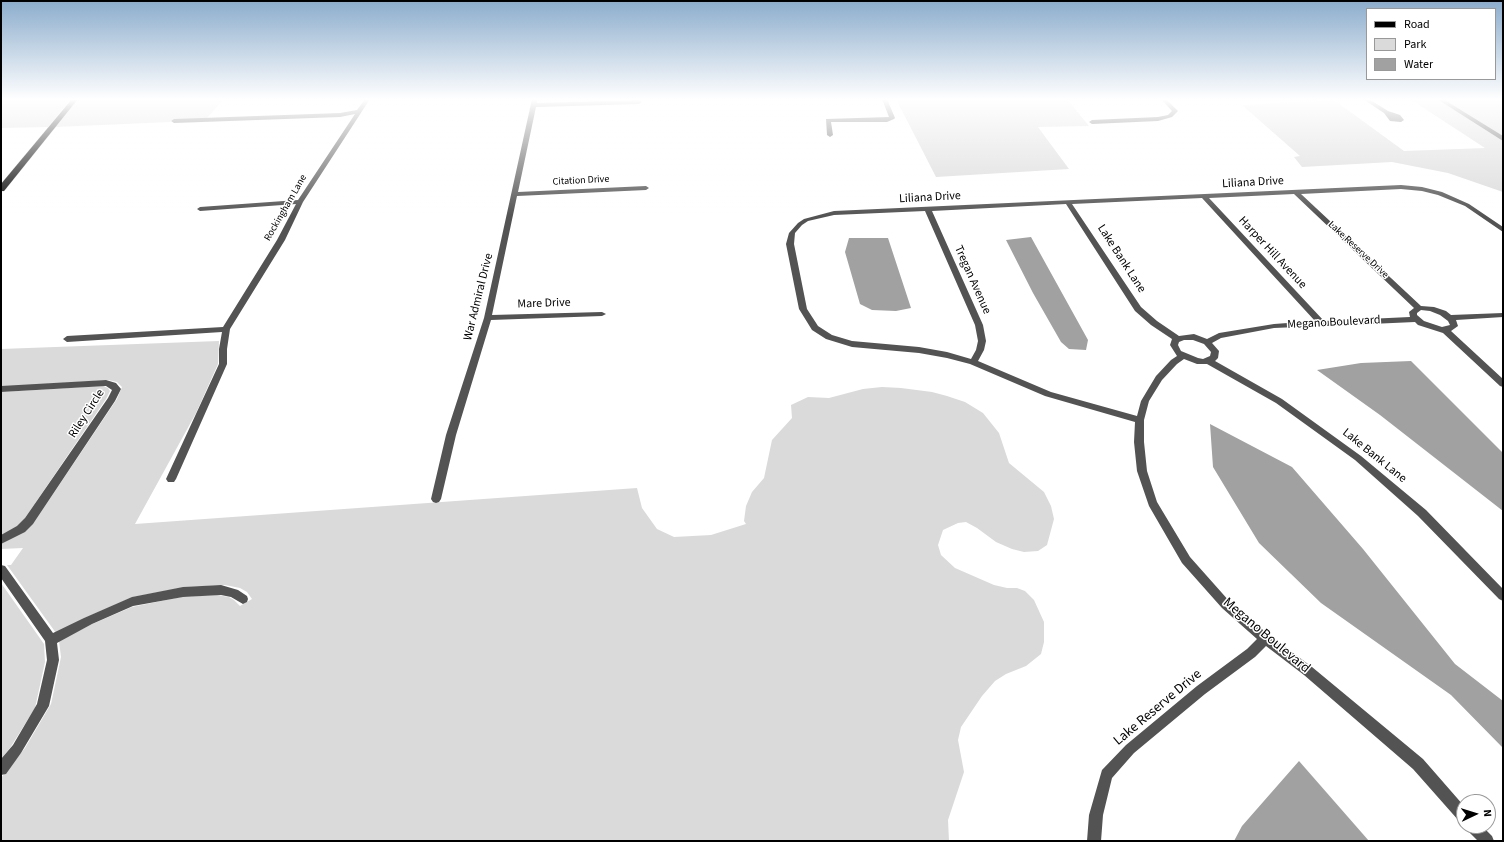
<!DOCTYPE html>
<html>
<head>
<meta charset="utf-8">
<style>
	body { margin:0 }
	#map { position:relative; width:1504px; height:842px; overflow:hidden; background:#fff; font-family:"Source Sans 3",sans-serif }
	canvas { display:block }
	.frame { position:absolute; inset:0; border:2px solid #000; pointer-events:none }
	.legend { position:absolute; left:1366px; top:8px; width:130px; height:72px; box-sizing:border-box; background:#fff; border:1px solid #999; margin:0; padding:5px 7px; list-style:none; font-size:12px; color:#000 }
	.legend li { display:flex; align-items:center; gap:8px; height:20px }
	.legend b { width:20px; border:1px solid #999 }
	.north { position:absolute; left:1456px; top:794px; width:40px; height:40px; box-sizing:border-box; background:#fff; border:1px solid #999; border-radius:50%; rotate:86deg; font-size:11px; font-weight:700; line-height:16px; text-align:center; color:#000 }
	.north::after { content:''; display:block; margin:auto; width:14px; height:18px; background:#000; clip-path:polygon(50% 0,100% 100%,50% 72%,0 100%) }
</style>
</head>
<body>
<div id="map">
<canvas width="1504" height="842"></canvas>
<div class="frame"></div>
<ul class="legend">
<li><b style="height:5px;background:#000"></b>Road</li>
<li><b style="height:11px;background:#dadada"></b>Park</li>
<li><b style="height:11px;background:#a1a1a1"></b>Water</li>
</ul>
<div class="north">N</div>
</div>
<script>
const context = document.querySelector('canvas').getContext('2d');
context.lineJoin = 'round';
function paint(path, color) { context.fillStyle = color; context.fill(path, 'evenodd'); }
const toPath = rows => new Path2D(rows.map(r => 'M' + r).join(''));
function strokePath(path, color, width, dash) { context.strokeStyle = color; context.lineWidth = width; context.lineCap = dash ? 'butt' : 'round'; context.setLineDash(dash || []); context.stroke(path); }
function drawText(font, color, halo, rows, align = 'center') {
  context.font = font + ' "Source Sans 3",sans-serif'; context.lineWidth = 3; context.setLineDash([]); context.textBaseline = 'middle'; context.strokeStyle = halo; context.fillStyle = color; for (const [text, x, y, turn = 0] of rows) {
    context.save(); context.translate(x, y); context.rotate((+turn || 0) * Math.PI / 180); context.textAlign = isNaN(turn) ? turn : align; if (halo) context.strokeText(text, 0, 0); context.fillText(text, 0, 0); context.restore();
  }
}
const green = toPath([
	[1,99,71,99,48,127,1,128],
	[78,99,224,99,207,118,172,120,170,122,55,127],
	[896,99,1067,99,1089,126,1038,127,1069,169,936,177],
	[1410,99,1503,99,1503,192,1448,173,1392,162,1302,167,1294,157,1300,156,1242,105,1334,100,1404,151,1485,148],
	[219,341,218,364,196,413,135,524,637,488,642,508,657,529,674,537,711,535,746,524,744,521,746,506,752,492,764,478,772,440,792,418,791,405,808,397,829,398,863,389,882,387,901,388,932,392,947,396,965,402,983,413,999,433,1009,463,1044,492,1051,506,1054,519,1047,545,1038,551,1024,552,1012,549,996,542,977,528,966,522,958,523,943,530,938,545,941,555,955,568,994,585,1007,588,1017,588,1025,591,1034,600,1044,622,1044,642,1041,654,1026,666,1006,674,995,681,982,696,961,727,958,740,964,772,948,820,949,841,1,841,1,778,25,748,51,704,61,657,59,641,90,625,132,607,181,597,217,595,229,597,234,600,240,606,252,599,247,592,240,588,225,585,185,587,133,597,87,617,56,633,7,565,11,565,23,548,1,549,1,544,24,531,35,521,117,399,122,387,117,382,108,380,1,387,1,349],
	[103,386,108,388,110,391,106,399,23,521,17,527,1,536,1,392],
	[1,583,44,644,45,662,35,708,10,748,1,759]
]);
const water = toPath([
	[1031,237,1088,340,1086,350,1069,349,1061,342,1033,293,1006,240],
	[849,238,888,238,911,308,896,311,872,310,860,304,845,252],
	[1411,361,1503,453,1503,511,1380,415,1317,370,1361,363],
	[1210,424,1292,467,1363,549,1455,664,1503,701,1503,748,1451,695,1321,603,1259,543,1213,467],
	[1299,761,1369,841,1234,841,1242,826]
]);
const minor = toPath([
	[365,99,370,99,303,202,285,240,230,329,227,349,227,364,176,479,174,482,168,482,166,479,219,364,219,349,222,332,67,342,63,339,67,336,223,327,277,240,296,204,200,211,197,209,200,207,298,200,355,114,340,117,174,123,171,121,174,119,340,113,357,110,365,99],
	[532,99,537,99,537,103,639,100,642,102,639,104,536,107,518,192,646,186,649,188,646,190,517,196,492,315,602,312,606,314,602,316,491,320,456,435,441,499,439,502,436,503,433,502,431,499,446,435,484,318,532,99],
	[882,99,887,99,895,118,894,119,887,122,831,122,833,135,830,137,827,135,826,119,889,117,882,99],
	[1161,99,1166,99,1178,111,1172,117,1158,121,1092,124,1089,122,1092,120,1158,117,1168,115,1172,111,1161,99],
	[1363,99,1369,99,1388,111,1400,115,1404,120,1401,122,1390,121,1384,113,1363,99],
	[1437,99,1443,99,1503,136,1503,141,1437,99],
	[1401,185,1422,187,1442,192,1469,204,1503,227,1503,232,1465,206,1438,195,1422,191,1401,189,1301,194,1421,306,1434,307,1446,311,1451,315,1503,313,1503,317,1456,320,1458,326,1451,331,1503,379,1503,387,1500,386,1443,333,1418,325,1415,322,1326,326,1323,327,1320,326,1274,328,1221,338,1212,343,1219,351,1218,358,1215,361,1282,399,1361,456,1426,510,1503,589,1503,601,1499,599,1418,516,1355,460,1276,403,1207,364,1197,364,1184,359,1177,364,1162,380,1149,401,1144,420,1144,442,1147,471,1157,502,1190,557,1230,602,1269,635,1312,667,1423,759,1464,806,1464,823,1459,821,1413,769,1304,675,1266,646,1255,657,1205,694,1134,753,1112,778,1103,815,1101,841,1087,841,1089,815,1102,770,1126,745,1197,686,1247,649,1257,639,1222,608,1182,563,1149,506,1137,471,1134,442,1135,422,1045,396,970,364,947,358,919,353,852,347,826,339,812,330,799,309,786,244,789,233,798,223,804,219,834,211,1401,185],
	[1294,194,1414,308,1409,312,1410,317,1324,321,1209,198,1294,194],
	[1202,198,1315,321,1274,324,1219,333,1207,339,1194,334,1179,336,1157,321,1141,307,1072,204,1202,198],
	[1066,204,1135,311,1151,325,1172,339,1170,345,1177,356,1171,360,1156,376,1141,401,1137,416,1051,392,978,361,984,350,986,341,983,325,932,211,1066,204],
	[925,211,975,325,978,341,976,350,971,359,947,352,919,347,852,341,832,335,818,326,807,309,794,244,795,233,802,225,808,221,834,215,925,211],
	[1421,310,1430,311,1440,315,1448,321,1450,325,1442,327,1424,321,1417,315,1417,313,1421,310],
	[1184,340,1193,340,1204,344,1211,352,1210,356,1203,359,1198,358,1181,351,1178,345,1179,342,1184,340],
	[106,380,116,383,121,389,115,401,33,524,25,532,1,544,1,535,17,526,25,518,108,398,112,390,106,386,1,392,1,386,106,380],
	[1,565,5,566,53,633,84,618,132,597,183,587,221,585,238,590,247,596,248,599,247,602,243,604,231,597,221,595,183,597,133,606,92,624,57,643,59,660,49,706,21,753,6,774,1,775,1,759,13,745,37,704,47,660,45,641,1,578,1,565],
	[1466,826,1482,826,1492,836,1494,841,1478,841,1468,831,1466,826]
]);
const major = toPath([
	[72,99,78,99,4,191,1,191,1,184,72,99]
]);
const farStreetnames = [
	["Citation Drive",581,181,-3],
	["Rockingham Lane",286,208,-60],
	["Lake Reserve Drive",1358,250,43]
];
const streetNames = [
	["Liliana Drive",1253,183,-3],
	["Liliana Drive",930,198,-3],
	["Harper Hill Avenue",1272,253,47],
	["Lake Bank Lane",1121,259,57],
	["Tregan Avenue",972,280,66],
	["War Admiral Drive",479,297,-76],
	["Mare Drive",544,304,-2],
	["Megano Boulevard",1334,323,-3],
	["Riley Circle",87,414,-57],
	["Lake Bank Lane",1374,456,39]
];
const nearStreetnames = [
	["Megano Boulevard",1266,636,40],
	["Lake Reserve Drive",1158,708,-40]
];
paint(green, '#dadada');
paint(water, '#a1a1a1');
strokePath(major, '#dbdbdb', 1);
paint(minor, '#535353');
paint(major, '#000');
const sky = context.createLinearGradient(0, 0, 0, 216);
sky.addColorStop(0, '#8baccc');
sky.addColorStop(0.46, '#fff');
sky.addColorStop(1, '#ffffff00');
context.fillStyle = sky;
context.fillRect(0, 0, 1504, 216);
drawText('10px', '#000', '#fff', farStreetnames);
drawText('12px', '#000', '#fff', streetNames);
drawText('14px', '#000', '#fff', nearStreetnames);
</script>
</body>
</html>
